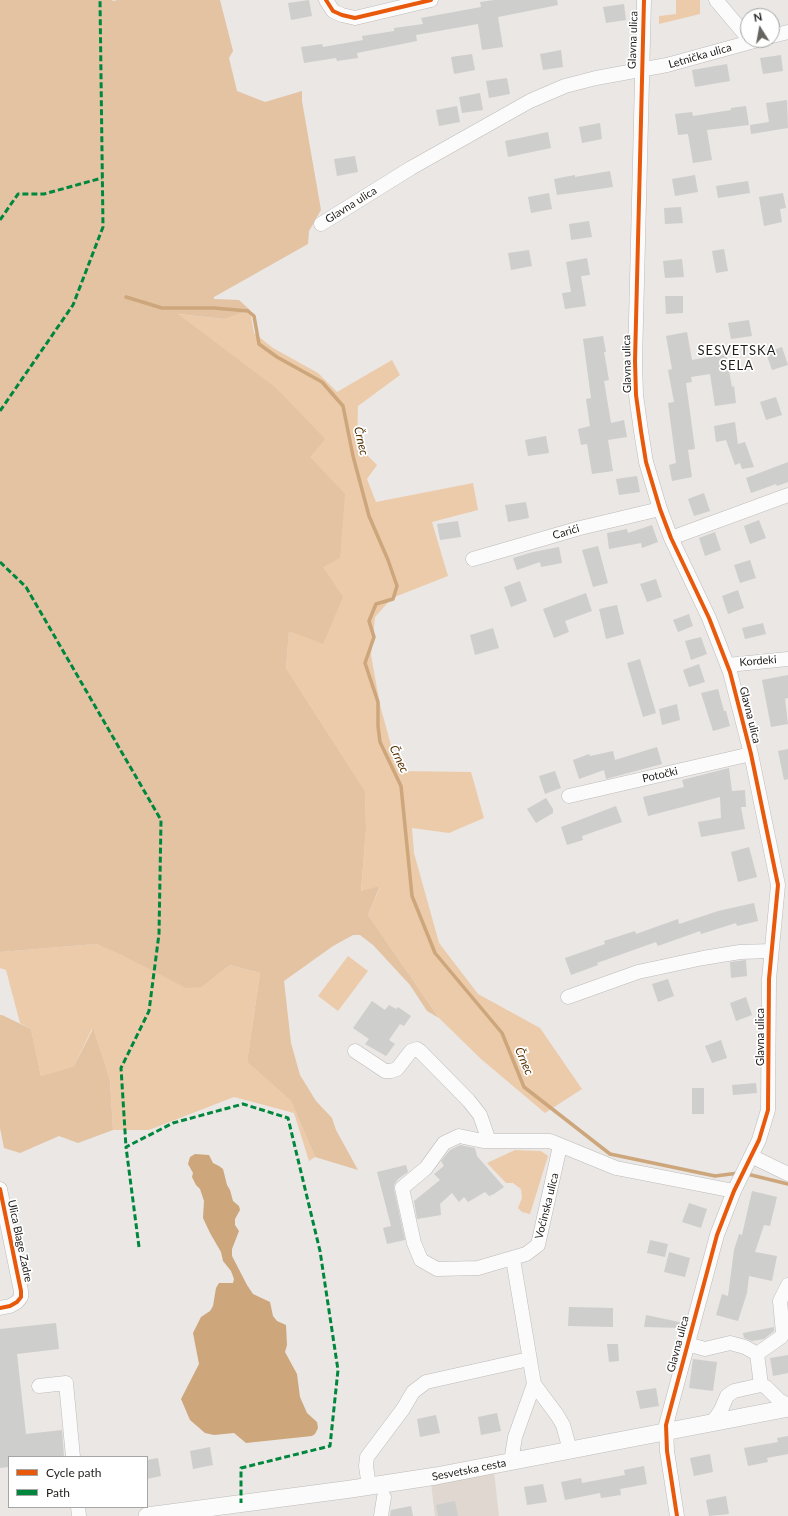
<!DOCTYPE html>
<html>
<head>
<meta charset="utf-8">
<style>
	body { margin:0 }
	#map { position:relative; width:788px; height:1516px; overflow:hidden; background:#eae7e4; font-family:Lato,sans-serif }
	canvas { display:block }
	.legend { position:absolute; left:8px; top:1456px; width:140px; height:52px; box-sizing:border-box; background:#fff; border:1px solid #a5a5a4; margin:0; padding:5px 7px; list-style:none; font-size:12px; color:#1f1d1b }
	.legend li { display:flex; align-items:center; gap:8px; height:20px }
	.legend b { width:20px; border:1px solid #a5a5a4 }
	.north { position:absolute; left:740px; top:8px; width:40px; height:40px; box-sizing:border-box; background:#fff; border:1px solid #a5a5a4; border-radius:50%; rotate:349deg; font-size:11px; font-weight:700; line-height:16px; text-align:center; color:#1f1d1b }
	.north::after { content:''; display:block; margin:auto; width:14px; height:18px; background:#666461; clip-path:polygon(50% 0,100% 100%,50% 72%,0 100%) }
</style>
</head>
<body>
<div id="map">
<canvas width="788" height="1516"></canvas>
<ul class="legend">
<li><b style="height:5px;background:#e8590c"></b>Cycle path</li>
<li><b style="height:5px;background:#00873e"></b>Path</li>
</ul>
<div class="north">N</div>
</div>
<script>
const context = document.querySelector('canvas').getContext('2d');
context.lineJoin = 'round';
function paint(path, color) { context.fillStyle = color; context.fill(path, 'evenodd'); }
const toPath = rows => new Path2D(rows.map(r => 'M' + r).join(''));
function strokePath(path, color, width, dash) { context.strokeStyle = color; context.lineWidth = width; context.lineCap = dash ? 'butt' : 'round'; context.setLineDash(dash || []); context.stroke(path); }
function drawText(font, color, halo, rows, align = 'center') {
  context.font = font + ' Lato,sans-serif'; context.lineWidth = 3.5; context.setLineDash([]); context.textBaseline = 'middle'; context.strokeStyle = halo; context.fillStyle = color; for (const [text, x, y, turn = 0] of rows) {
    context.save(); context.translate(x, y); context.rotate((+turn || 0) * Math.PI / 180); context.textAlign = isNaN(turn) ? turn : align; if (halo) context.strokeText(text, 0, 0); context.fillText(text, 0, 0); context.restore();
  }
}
const built = toPath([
	[494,1471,499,1516,435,1516,431,1483]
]);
const green = toPath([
	[676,0,700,0,700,14,659,24,659,16,676,14],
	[250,310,254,333,273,348,318,373,337,392,392,360,400,375,358,406,357,445,377,465,367,479,376,502,473,483,478,510,432,522,448,576,392,598,375,617,371,655,380,705,398,771,471,772,484,818,449,833,412,828,414,853,439,943,478,994,540,1028,582,1089,545,1113,481,1059,439,1018,368,915,380,887,361,892,366,829,365,791,286,668,289,631,323,567,310,457,177,314,225,319],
	[96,944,202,987,230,965,260,973,247,1062,291,1101,315,1157,309,1161,294,1113,234,1097,149,1130,113,1130,110,1080,92,1029,74,1066,41,1076,31,1029,20,1023,6,970,0,968,0,952],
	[348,956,368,971,338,1011,318,996],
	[515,1150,541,1151,548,1156,530,1214,522,1212,518,1208,522,1198,521,1189,513,1183,506,1183,487,1163]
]);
const forest = toPath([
	[0,0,112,0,113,1,118,0,220,0,233,51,229,58,237,91,265,102,302,91,302,101,321,210,309,231,308,244,214,297,214,299,239,300,250,310,225,319,178,314,276,388,325,439,310,457,345,494,340,558,323,567,343,597,323,644,289,631,286,668,365,791,366,829,361,891,380,886,368,915,439,1018,427,1011,410,985,373,945,360,935,353,935,333,946,284,981,291,1043,300,1075,316,1101,332,1118,336,1130,358,1170,315,1157,291,1101,247,1062,260,973,230,965,202,987,186,988,122,955,96,944,0,952],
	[0,1015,2,1015,31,1029,41,1076,74,1066,93,1029,110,1080,113,1130,78,1143,59,1136,20,1153,4,1148,0,1128]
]);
const water = toPath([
	[195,1154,209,1155,213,1163,219,1166,223,1169,227,1185,230,1190,233,1201,239,1206,240,1210,235,1219,235,1225,239,1231,232,1249,232,1256,247,1285,253,1294,270,1302,273,1316,277,1321,286,1325,287,1345,285,1352,297,1374,300,1397,307,1413,317,1422,318,1428,315,1434,312,1436,246,1443,234,1433,214,1435,205,1433,190,1420,181,1399,199,1364,193,1333,201,1317,210,1311,213,1306,216,1288,219,1283,233,1283,234,1279,231,1271,223,1261,221,1252,210,1233,203,1218,204,1201,200,1189,196,1185,192,1177,193,1173,188,1164,190,1157]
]);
const stream = toPath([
	[126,297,162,308,214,308,248,311,254,316,259,344,277,357,322,382,343,406,353,456,369,516,388,560,397,586,393,599,376,604,369,621,374,637,365,663,378,702,378,726,380,742,401,786,412,896,435,953,502,1033,524,1087,610,1154,715,1176,739,1173],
	[747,1174,788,1184]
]);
const building = toPath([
	[309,0,312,16,291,20,288,3],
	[494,0,557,0,558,5,498,17,503,47,482,50,478,24,416,35,417,41,357,53,358,58,337,61,336,58,304,63,301,47,322,44,323,47,363,40,362,36,394,31,394,28,423,24,421,18,481,7,480,2],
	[624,4,626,20,606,23,603,7],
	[561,50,563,67,543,70,540,54],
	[472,54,475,70,454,74,451,57],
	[781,55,783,71,763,74,760,58],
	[727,64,730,81,695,87,692,70],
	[507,78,510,94,489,98,486,81],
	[480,93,483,110,462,113,459,97],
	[787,100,788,128,751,134,750,125,769,122,766,103],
	[457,106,460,122,439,126,436,110],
	[746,106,749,125,707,130,712,160,693,163,688,134,678,135,675,114,692,112,693,116,731,110,731,108],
	[600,123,602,139,582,143,579,127],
	[548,132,551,148,508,157,505,141],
	[355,156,358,172,337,176,334,159],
	[610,171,613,187,557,195,554,179,575,175,575,177],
	[695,175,698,192,675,196,672,179],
	[748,181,750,193,718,198,716,186],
	[549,193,552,209,531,213,528,197],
	[783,193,786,208,780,209,782,222,764,226,759,197],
	[681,207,683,223,665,224,664,208],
	[589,221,592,237,571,240,569,224],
	[724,249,728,271,716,273,712,251],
	[529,250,532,266,511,270,508,253],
	[587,258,590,275,581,276,586,306,565,309,562,293,571,292,566,262],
	[682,259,684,277,665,278,663,261],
	[665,296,683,296,683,313,666,314],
	[749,320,752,336,731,339,728,323],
	[687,332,692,360,726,354,732,387,734,386,736,403,715,406,710,374,691,377,692,382,686,383,695,449,688,450,692,477,672,481,669,465,676,463,668,403,674,402,668,370,672,369,666,336],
	[603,336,606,352,604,352,609,380,604,381,611,423,624,420,627,437,608,440,613,471,592,474,587,444,581,445,578,429,590,426,586,399,591,398,583,339],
	[782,347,788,365,772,370,766,353],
	[776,397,782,415,766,420,760,402],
	[735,422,738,444,745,442,754,467,742,469,740,463,735,465,726,440,716,442,714,426],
	[546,436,549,453,528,456,525,440],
	[788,462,788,482,777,486,776,484,751,493,746,478],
	[637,476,640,492,619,495,616,479],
	[704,493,710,511,694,516,688,499],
	[526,502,529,518,508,522,505,505],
	[759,520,766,538,750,544,744,526],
	[458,521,461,537,440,540,437,524],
	[652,525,658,542,642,548,641,543,609,549,607,533,627,529,628,533],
	[715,532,721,550,705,556,699,538],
	[598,546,608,583,593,587,582,550],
	[559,547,562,563,541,567,540,562,517,570,513,558,533,552],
	[750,560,756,578,740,583,734,565],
	[656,579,662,597,647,602,640,584],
	[520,581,527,601,511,607,504,587],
	[738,590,744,608,728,614,722,596],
	[586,593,592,611,565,621,569,632,554,638,543,609],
	[617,605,624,634,606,639,599,609],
	[689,614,693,626,678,632,673,620],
	[763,623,766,634,745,639,742,628],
	[493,628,499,648,475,655,470,635],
	[701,637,707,654,691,660,685,641],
	[640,659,656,713,643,717,627,663],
	[699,664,705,682,689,687,683,670],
	[788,675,788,698,785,699,788,724,771,727,762,680],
	[718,689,724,711,726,711,730,726,713,731,701,693],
	[677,704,680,720,662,725,659,709],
	[657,747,662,764,606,779,604,770,579,779,573,760,589,754,590,756,613,751,615,760],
	[788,749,788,779,784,780,778,751],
	[729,768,732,791,745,790,746,807,741,807,745,829,701,837,698,822,721,818,720,797,648,816,643,797,684,787,682,780],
	[555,771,561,788,545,794,539,776],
	[546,798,553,809,553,813,536,823,527,809],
	[616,806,622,822,582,836,583,840,567,845,561,827],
	[749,847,757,877,738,882,731,852],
	[754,903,758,921,737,926,736,923,701,934,700,931,658,946,656,942,597,963,598,965,571,975,565,958,605,944,604,941,635,931,636,934,678,919,679,924,718,911],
	[746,960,747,976,731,978,730,962],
	[668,979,674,996,658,1002,652,984],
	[746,997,752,1015,736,1021,730,1003],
	[372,1001,385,1010,389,1005,396,1009,398,1007,411,1016,404,1026,400,1024,389,1040,395,1044,386,1056,365,1044,369,1039,353,1028],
	[721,1040,727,1058,712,1063,705,1046],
	[756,1083,757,1093,733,1095,732,1085],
	[692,1088,704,1088,704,1114,692,1114],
	[460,1145,475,1148,477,1156,504,1187,494,1194,489,1196,485,1192,468,1202,464,1197,459,1202,452,1193,440,1204,441,1215,417,1219,414,1201,440,1180,434,1174,444,1166,441,1161,450,1150],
	[406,1165,408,1172,398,1179,394,1185,394,1189,405,1240,387,1244,383,1228,391,1226,377,1172],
	[752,1191,777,1197,770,1226,764,1225,755,1252,777,1256,772,1281,749,1276,747,1293,738,1321,716,1315,722,1294,728,1296,734,1250,739,1234,742,1235],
	[689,1203,707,1209,701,1228,682,1222],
	[650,1240,668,1244,665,1257,647,1253],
	[669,1252,690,1258,685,1277,664,1272],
	[569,1307,613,1308,613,1327,568,1326],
	[646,1315,684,1323,683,1328,644,1327],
	[56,1323,59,1349,17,1354,26,1434,62,1430,64,1457,9,1457,9,1467,0,1468,0,1329],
	[774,1327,774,1331,764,1339,752,1341,744,1338,743,1333],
	[607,1344,618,1344,619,1361,609,1362],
	[788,1355,788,1373,773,1376,770,1358],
	[693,1359,717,1362,713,1391,689,1388],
	[656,1388,659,1406,640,1409,636,1391],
	[497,1413,501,1431,481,1435,478,1417],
	[436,1415,440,1433,420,1437,417,1419],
	[788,1436,788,1454,767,1458,768,1462,748,1466,744,1448,778,1442,777,1438],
	[210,1447,213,1465,193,1469,190,1451],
	[710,1454,713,1472,694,1476,690,1458],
	[158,1458,161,1476,147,1479,147,1460],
	[644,1466,647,1484,620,1489,621,1495,601,1498,600,1493,565,1500,561,1482,581,1478,582,1483,625,1475,624,1470],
	[543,1484,547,1502,527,1505,524,1487],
	[726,1496,729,1514,709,1516,706,1500],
	[455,1501,458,1516,438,1516,436,1505],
	[411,1506,413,1516,390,1516,391,1510]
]);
const minor = toPath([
	[326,0,333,11,342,15,355,18,431,0],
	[644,0,635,361,636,395,641,431,646,462,660,509,671,538,709,618,730,672,751,754,778,885,769,979,768,1110,759,1140,734,1191,717,1235,666,1425,667,1451,677,1516],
	[716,0,748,38],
	[772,36,788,32],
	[321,224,411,168,530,101,565,86,596,78,667,65,758,40],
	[671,538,788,495],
	[473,559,580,528,660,509],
	[728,665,788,659],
	[569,796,751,754],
	[568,997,638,972,703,958,740,952,771,951],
	[355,1051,385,1071,391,1071,397,1069,411,1051,417,1049,420,1051,469,1101,480,1115,489,1141],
	[560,1146,538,1245,526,1254,478,1268,437,1269,421,1260,414,1243,402,1188,426,1168,444,1143,459,1136,483,1141,550,1141,616,1168,734,1191],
	[751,1156,788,1174],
	[0,1189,21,1291,21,1297,17,1302,10,1306,0,1308],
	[513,1259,534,1384,557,1415,563,1425,570,1450],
	[687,1344,705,1349,730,1343,745,1347,757,1354],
	[757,1354,781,1337,783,1333,780,1301,788,1285],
	[757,1354,761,1385],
	[39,1386,66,1383,73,1457],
	[712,1423,721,1410,727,1396,734,1391,761,1385,766,1387,779,1400,788,1405],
	[511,1462,515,1437,534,1384],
	[369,1487,366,1466,367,1457,403,1409,413,1392,426,1382,529,1359],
	[78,1507,79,1516],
	[381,1516,384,1497]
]);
const major = toPath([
	[147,1516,351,1489,436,1476,788,1408]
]);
const quiet = toPath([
	[0,220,18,194,44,194,102,178],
	[0,411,73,305,103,227,100,0],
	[0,562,26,587,161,820,159,934,149,1011,121,1068,126,1147],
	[139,1247,126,1147,173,1123,243,1104,288,1118,320,1251,338,1370,330,1446,241,1468,241,1503]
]);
const cycleway = toPath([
	[326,0,333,11,342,15,355,18,431,0],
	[644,0,635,361,636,395,641,431,646,462,660,509,671,538,709,618,730,672,751,754,778,885,769,979,768,1110,759,1140,734,1191,717,1235,666,1425,667,1451,677,1516],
	[0,1189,21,1291,21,1297,17,1302,10,1306,0,1308]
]);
const streetNames = [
	["Glavna ulica",633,40,-88],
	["Letnička ulica",700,56,-16],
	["Glavna ulica",351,205,-32],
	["Glavna ulica",627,364,-91],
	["Carići",566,532,-16],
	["Kordeki",758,661,-5],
	["Glavna ulica",750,715,76],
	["Potočki",660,775,-13],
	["Glavna ulica",760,1037,-90],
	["Voćinska ulica",547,1206,-76],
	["Ulica Blage Zadre",20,1241,78],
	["Glavna ulica",678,1344,-75],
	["Sesvetska cesta",469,1470,-11]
];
const waterNames = [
	["Črnec",361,441,77],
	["Črnec",399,759,65],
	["Črnec",524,1061,67]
];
const quarterNames = [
	["SESVETSKA",737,351],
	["SELA",737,366]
];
paint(built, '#dfd7d0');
paint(green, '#eccbaa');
paint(forest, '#e3c3a2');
paint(water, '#cda67c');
strokePath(stream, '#cda67c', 3.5);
paint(building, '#cececd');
strokePath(minor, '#bdbbb9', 15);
strokePath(major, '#bdbbb9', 18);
strokePath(minor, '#fcfbfb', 14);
strokePath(major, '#fcfbfb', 17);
strokePath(quiet, '#00873e', 3, [6, 3]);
strokePath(cycleway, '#e8590c', 4);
drawText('11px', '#1f1d1b', '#fff', streetNames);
drawText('italic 12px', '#553100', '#fff', waterNames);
context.letterSpacing = '1px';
drawText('13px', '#1f1d1b', '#fff', quarterNames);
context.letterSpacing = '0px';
</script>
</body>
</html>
